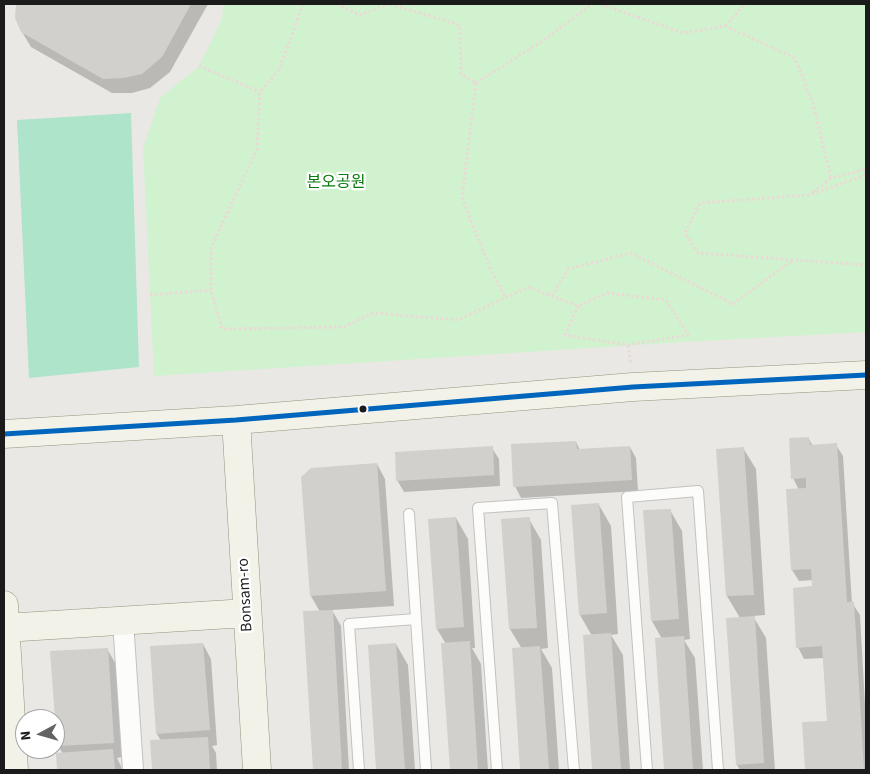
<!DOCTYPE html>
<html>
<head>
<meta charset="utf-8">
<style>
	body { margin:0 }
	#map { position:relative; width:870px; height:774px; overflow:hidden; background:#eae8e4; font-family:"Source Sans 3",sans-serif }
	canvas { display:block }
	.frame { position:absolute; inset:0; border:5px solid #1b1b1b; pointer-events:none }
	.north { position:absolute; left:15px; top:709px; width:50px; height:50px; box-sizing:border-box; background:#fff; border:1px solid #a4a4a4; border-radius:50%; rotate:264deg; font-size:14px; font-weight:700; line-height:20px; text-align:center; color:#1b1b1b }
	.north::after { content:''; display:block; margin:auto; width:18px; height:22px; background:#636361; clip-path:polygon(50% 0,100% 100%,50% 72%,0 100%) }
</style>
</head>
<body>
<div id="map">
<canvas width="870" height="774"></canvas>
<div class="frame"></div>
<div class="north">N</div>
</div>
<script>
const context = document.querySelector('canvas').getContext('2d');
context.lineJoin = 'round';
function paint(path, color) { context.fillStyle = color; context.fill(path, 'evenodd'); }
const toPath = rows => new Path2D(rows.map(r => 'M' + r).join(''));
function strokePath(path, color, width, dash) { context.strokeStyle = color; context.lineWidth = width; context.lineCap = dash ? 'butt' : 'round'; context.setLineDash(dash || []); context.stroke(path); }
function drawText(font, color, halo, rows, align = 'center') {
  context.font = font + ' "Source Sans 3","Noto Sans KR",sans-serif'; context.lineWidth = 4.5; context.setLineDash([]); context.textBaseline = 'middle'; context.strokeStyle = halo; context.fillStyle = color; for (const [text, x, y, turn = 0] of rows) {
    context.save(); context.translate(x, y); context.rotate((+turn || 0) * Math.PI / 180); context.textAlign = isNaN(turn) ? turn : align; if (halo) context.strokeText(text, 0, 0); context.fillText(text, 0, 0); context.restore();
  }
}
const park = toPath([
	[223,4,866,4,866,332,683,342,154,376,143,148,160,98,199,66,222,19]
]);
const pitch = toPath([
	[131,113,139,367,29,378,17,120]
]);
const shadow = toPath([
	[17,4,208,4,170,72,150,88,132,93,112,93,31,47,22,32,17,17],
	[808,438,813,446,836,445,843,456,852,604,853,604,860,615,866,722,866,770,807,770,804,724,828,722,824,658,804,659,798,647,813,588,813,580,799,581,792,570,799,490,793,478],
	[576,442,580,450,630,447,636,458,638,491,521,498,515,486],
	[492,448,499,459,500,486,404,492,397,480],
	[743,448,756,469,765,615,753,616,766,638,775,770,740,770,737,765,740,618,727,596],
	[377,464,385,479,394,606,332,610,341,626,349,770,314,770,305,612,320,612,311,596,303,478],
	[599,505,611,526,618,634,611,635,623,655,630,770,593,770,584,636,592,636,580,615,573,506],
	[670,510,682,531,690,639,684,640,695,658,703,770,665,770,656,639,662,639,652,621],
	[456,518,468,539,475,648,472,648,481,664,488,770,451,770,442,644,446,644,437,629],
	[529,519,541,540,548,648,541,649,552,668,559,770,521,770,513,649,522,649,510,629,503,520],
	[203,644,211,659,217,745,212,746,216,753,217,770,153,770,152,741,161,741,157,734],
	[396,644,408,665,415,770,378,770,369,646],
	[107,649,116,664,122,757,117,758,121,766,122,770,59,770,58,754,63,754,58,746]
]);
const building = toPath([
	[16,4,191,4,162,57,142,74,123,78,103,79,21,32,15,18],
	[809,437,810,445,837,443,847,602,854,602,864,770,805,770,802,722,827,721,822,646,796,648,793,588,812,586,811,569,791,570,786,489,806,488,806,478,791,479,789,438],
	[576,441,577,449,630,446,632,480,513,487,511,444],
	[493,446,494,475,396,481,395,452],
	[744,447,754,595,726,596,716,449],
	[377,463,386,591,310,596,301,477,311,468],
	[599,503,607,613,579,615,571,505],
	[671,509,679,619,651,621,643,510],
	[456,517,464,627,436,629,428,519],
	[530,517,537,628,509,629,501,519],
	[333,610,342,770,313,770,303,611],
	[755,616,764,763,736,765,726,618],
	[611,633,621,770,592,770,583,635],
	[684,636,693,770,664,770,655,638],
	[470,641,478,770,450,770,441,643],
	[203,643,210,730,156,734,150,646],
	[396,643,405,770,376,770,368,645],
	[540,646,549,770,520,770,512,648],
	[108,648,114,743,57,746,50,651],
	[208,737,210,770,152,770,150,740],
	[113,749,115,770,57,770,56,753]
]);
const path = toPath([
	[303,4,279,70,260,92,257,149,211,248,211,290,222,329,344,327,373,313,458,320,528,287,578,306,607,293,666,300,688,335,628,345,565,335,578,306],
	[337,4,360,15,388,4],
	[390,4,460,25,461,74,476,83,544,40,592,4],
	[600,4,683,33,725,26,795,58,813,104,831,178],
	[725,26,745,4],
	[199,66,260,92],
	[476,83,462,198,490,268,505,297],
	[866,175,809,195,700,203,685,233,698,253,866,265],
	[813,192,831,178,866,169],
	[150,295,211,290],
	[552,296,568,269,631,253,733,304,793,260],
	[628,345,631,365]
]);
const lane = toPath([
	[409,514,426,770],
	[359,770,349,624,416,619],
	[497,770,478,508,552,503,574,770],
	[647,770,627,497,698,491,718,770]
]);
const street = toPath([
	[123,621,133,770]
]);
const secondary = toPath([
	[236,420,257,770],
	[4,434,236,420,633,387,866,375],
	[4,605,14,770],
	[4,628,247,613]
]);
const bus1 = toPath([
	[4,434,236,420,633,387,866,375]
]);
const markers = [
	[363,409,4.5,"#1b1b1b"]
];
const parkNames = [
	["본오공원",336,183]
];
const streetNames = [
	["Bonsam-ro",246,595,-93]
];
paint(park, '#d0f2cf');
paint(pitch, '#ade4ca');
paint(shadow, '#0003');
paint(building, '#d2d0cd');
strokePath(lane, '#c2c2c0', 12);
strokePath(street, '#c2c2c0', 22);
strokePath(secondary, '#93947c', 29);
strokePath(path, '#ebd9d6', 3, [2.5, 2.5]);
strokePath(lane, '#fcfcfb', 10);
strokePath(street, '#fcfcfb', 20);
strokePath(secondary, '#f2f2e8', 28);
strokePath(bus1, '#0065bd', 5);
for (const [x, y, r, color] of markers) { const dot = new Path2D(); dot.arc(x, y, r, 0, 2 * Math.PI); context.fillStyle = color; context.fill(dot); strokePath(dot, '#fff', 2); }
drawText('16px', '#087b0c', '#fff', parkNames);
drawText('16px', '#1b1b1b', '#fff', streetNames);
</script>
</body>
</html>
